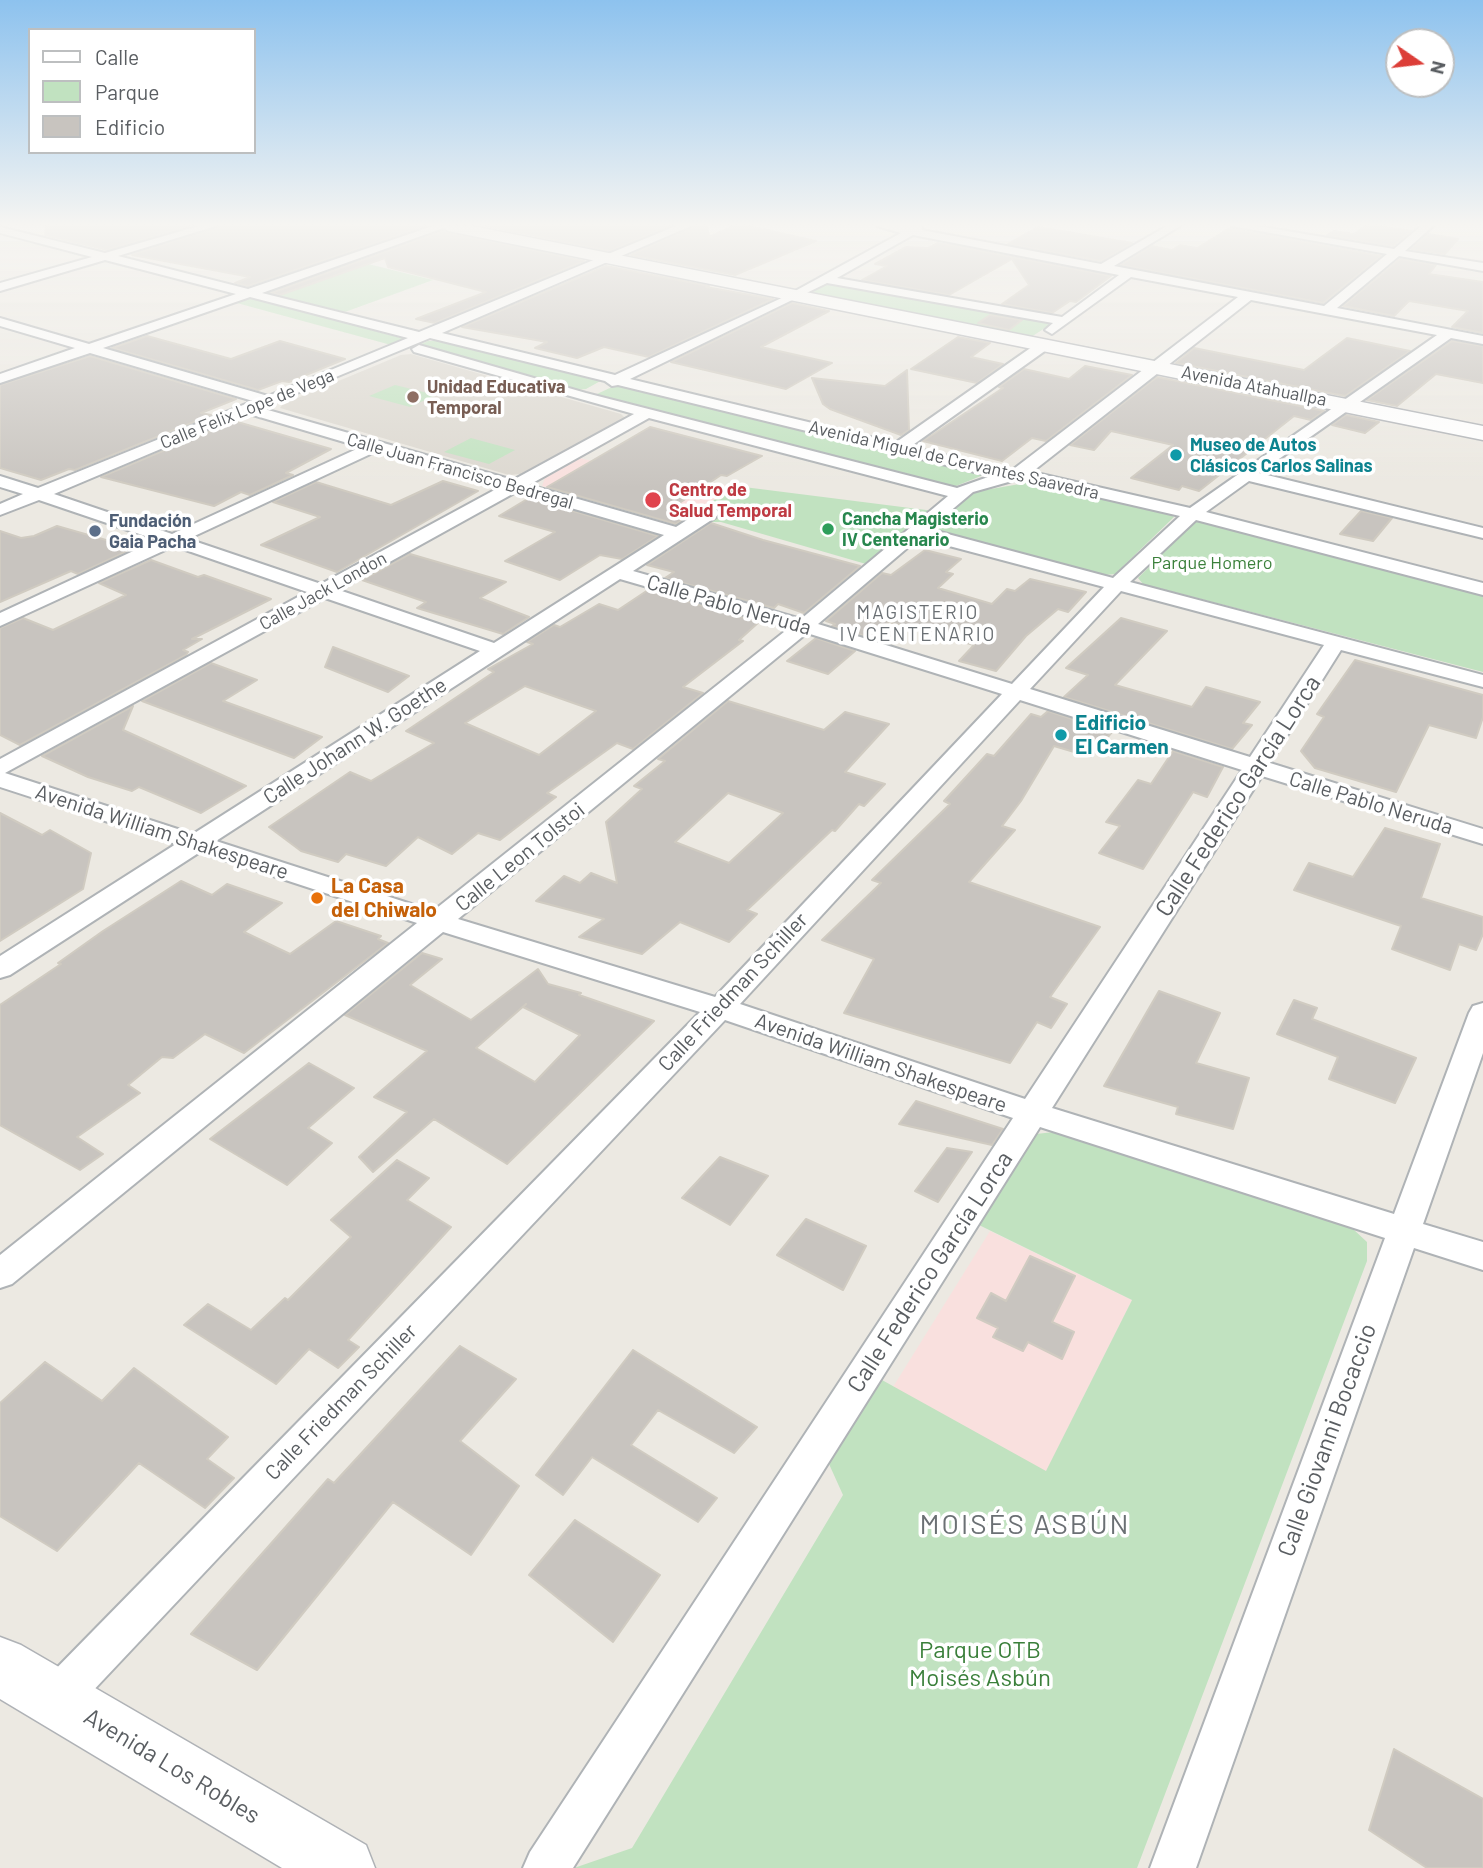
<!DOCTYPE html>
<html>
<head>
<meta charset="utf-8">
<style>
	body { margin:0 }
	#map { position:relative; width:1483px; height:1868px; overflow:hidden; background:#ece9e2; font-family:Barlow,sans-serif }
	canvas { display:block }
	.legend { position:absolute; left:28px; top:28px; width:228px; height:126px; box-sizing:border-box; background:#fff; border:2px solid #bdbfc0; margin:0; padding:9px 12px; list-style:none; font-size:21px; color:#5a5e62 }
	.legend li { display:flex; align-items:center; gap:14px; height:35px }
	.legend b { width:35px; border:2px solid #bdbfc0 }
	.north { position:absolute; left:1385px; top:28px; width:70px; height:70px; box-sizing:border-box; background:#fff; border:2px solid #bdbfc0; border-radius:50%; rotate:104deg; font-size:19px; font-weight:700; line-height:28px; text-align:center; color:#5a5e62 }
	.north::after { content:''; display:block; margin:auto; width:24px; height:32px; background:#dc3e38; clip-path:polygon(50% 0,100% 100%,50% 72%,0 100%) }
</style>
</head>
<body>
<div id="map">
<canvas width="1483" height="1868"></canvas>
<ul class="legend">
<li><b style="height:9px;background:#fff"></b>Calle</li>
<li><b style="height:19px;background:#c1e2c0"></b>Parque</li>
<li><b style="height:19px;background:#c8c4bf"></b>Edificio</li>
</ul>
<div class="north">N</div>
</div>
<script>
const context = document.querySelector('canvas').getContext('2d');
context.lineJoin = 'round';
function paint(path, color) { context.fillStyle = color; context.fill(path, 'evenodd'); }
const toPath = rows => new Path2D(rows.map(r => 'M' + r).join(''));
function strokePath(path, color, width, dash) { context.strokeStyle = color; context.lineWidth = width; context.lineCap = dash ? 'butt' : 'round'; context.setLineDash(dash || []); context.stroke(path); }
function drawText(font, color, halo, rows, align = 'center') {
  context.font = font + ' Barlow,sans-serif'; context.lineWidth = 7; context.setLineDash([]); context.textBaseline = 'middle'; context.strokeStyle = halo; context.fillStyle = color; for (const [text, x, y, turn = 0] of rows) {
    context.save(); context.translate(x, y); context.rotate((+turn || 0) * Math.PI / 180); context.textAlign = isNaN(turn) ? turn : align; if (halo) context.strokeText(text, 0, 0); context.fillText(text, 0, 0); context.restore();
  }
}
const education = toPath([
	[411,354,621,414,625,418,521,474,509,475,280,408,283,404,401,355]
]);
const medical = toPath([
	[580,458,655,477,736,486,677,524,542,486,545,478],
	[990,1231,1132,1300,1046,1472,893,1387]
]);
const green = toPath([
	[356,261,433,280,345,312,266,293],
	[826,281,1056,321,1031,337,810,292],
	[252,298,405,339,391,345,233,302],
	[428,341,437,341,604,379,586,389,576,390,419,345],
	[395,385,436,395,410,407,369,396],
	[614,386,627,386,986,474,951,488,598,398,597,394],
	[471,438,515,450,489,464,444,452],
	[1031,482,1170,514,1174,517,1115,574,1105,575,938,532,934,528,974,492],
	[736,486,934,511,866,564,721,522,709,522,694,529,677,524],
	[1195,521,1483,594,1483,672,1143,584,1138,578],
	[1054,1132,1353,1229,1367,1242,1367,1261,1137,1868,574,1868,632,1848,843,1495,829,1464,882,1380,1046,1471,1132,1300,979,1225,1036,1134]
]);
const building = toPath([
	[46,226,189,226,107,250,45,235,46,226],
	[219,226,425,226,248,286,235,283,250,277,132,255,219,226],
	[486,226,669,226,610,251,486,226],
	[693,226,707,226,709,237,733,226,748,226,816,241,735,275,631,255,693,226],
	[1366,226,1379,226,1411,231,1393,246,1327,235,1334,231,1354,234,1366,226],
	[1038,227,1132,243,1101,261,1008,244,1038,227],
	[1230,228,1233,229,1381,256,1323,303,1121,265,1152,246,1172,250,1180,245,1197,248,1230,228],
	[443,231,584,261,435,323,416,319,486,292,388,267,385,258,280,295,271,293,443,231],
	[1428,234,1458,239,1445,254,1411,249,1428,234],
	[938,243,950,245,1111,276,1076,302,1070,301,1052,313,1002,304,1029,285,1012,259,949,295,862,280,887,266,875,264,906,247,928,248,938,243],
	[1400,259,1436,265,1429,274,1483,282,1483,333,1452,327,1468,311,1409,301,1394,316,1343,306,1400,259],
	[606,266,709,286,706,287,773,299,649,357,604,347,577,358,535,348,547,342,462,327,606,266],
	[792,303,829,311,761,347,832,363,786,389,671,362,792,303],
	[990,315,1022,320,1009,330,978,323,990,315],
	[147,336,231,359,280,341,345,359,289,382,282,381,258,390,112,348,147,336],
	[958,337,990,343,971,357,1003,364,977,383,911,369,958,337],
	[1347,338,1410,351,1345,396,1176,363,1194,348,1304,370,1347,338],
	[1452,341,1483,346,1483,383,1436,374,1397,406,1367,400,1452,341],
	[90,356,236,399,201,413,211,415,75,470,69,469,41,480,0,468,0,385,90,356],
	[1085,366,1132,375,1046,441,1032,438,1002,461,923,441,1003,388,999,387,1024,369,1069,379,1085,366],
	[907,370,909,430,901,435,830,409,823,404,812,378,885,386,907,370],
	[1157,377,1324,411,1311,420,1294,416,1199,491,1182,486,1179,490,1131,478,1173,445,1111,431,1094,450,1070,445,1157,377],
	[1346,415,1379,422,1365,433,1332,425,1346,415],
	[234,421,331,449,286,473,293,475,250,495,241,492,214,506,101,477,234,421],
	[650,427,762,456,727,476,721,475,669,510,688,516,676,524,547,487,650,427],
	[443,481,478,491,337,572,261,545,320,517,273,502,316,482,391,505,443,481],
	[529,498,658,536,622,559,600,555,560,580,505,561,555,532,499,516,529,498],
	[1361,511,1392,518,1373,541,1340,534,1361,511],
	[711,523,763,540,860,566,804,613,778,604,774,608,665,578,674,572,647,565,711,523],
	[57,526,134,548,78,574,71,571,0,602,0,531,21,538,34,536,57,526],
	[925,550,961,559,946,572,953,574,938,588,992,604,1007,589,1015,591,1030,579,1086,592,1068,612,1058,609,1026,636,996,671,959,661,974,645,889,622,871,638,832,626,835,624,826,621,882,573,891,575,925,550],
	[410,554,506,582,480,598,529,617,503,634,417,608,426,602,362,580,410,554],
	[151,560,198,577,204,575,271,599,192,639,202,639,183,650,188,652,186,655,20,745,0,735,0,628,23,618,53,630,126,595,99,583,151,560],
	[648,590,759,622,739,640,743,641,683,687,703,693,633,749,617,743,547,793,556,797,500,840,478,833,452,854,418,837,386,866,346,854,338,862,301,851,269,827,350,772,371,781,434,743,406,731,494,672,488,669,533,644,527,642,554,625,560,627,599,604,618,610,648,590],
	[525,686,596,711,539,755,465,723,525,686],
	[1121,618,1167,631,1115,685,1192,707,1206,687,1260,702,1243,723,1252,725,1232,749,1064,697,1088,675,1066,668,1121,618],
	[816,638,855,651,828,674,787,661,816,638],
	[333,647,409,676,388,692,325,667,333,647],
	[1355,660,1483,695,1483,717,1476,738,1429,725,1396,792,1315,768,1301,751,1324,717,1317,714,1355,660],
	[211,663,257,680,223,701,322,737,294,758,142,701,211,663],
	[728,701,824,730,845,712,889,724,845,772,885,784,864,806,859,804,835,831,832,830,747,910,757,914,729,942,680,922,642,954,579,937,604,919,536,901,564,876,580,883,591,873,617,883,606,822,642,789,634,786,665,761,658,759,728,701],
	[728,793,783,813,729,863,675,842,728,793],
	[133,706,123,730,246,786,201,813,139,787,132,791,88,777,42,756,133,706],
	[1048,711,1112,732,1091,757,1054,746,1021,801,1002,826,1015,830,969,882,1100,927,1050,997,1067,1004,1051,1028,1037,1022,1010,1063,844,1013,874,959,822,940,881,883,872,880,950,804,944,801,987,754,994,756,1031,714,1041,717,1048,711],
	[1173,751,1223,767,1207,797,1193,792,1143,869,1099,853,1120,826,1106,822,1138,780,1151,784,1173,751],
	[0,813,42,835,50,830,91,853,83,889,0,941,0,813],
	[1385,828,1440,844,1421,898,1483,917,1483,934,1476,950,1459,944,1450,970,1392,949,1401,926,1294,890,1309,863,1353,877,1385,828],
	[181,881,212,895,227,884,282,903,244,932,290,954,336,921,381,936,378,939,388,943,244,1053,205,1034,173,1058,162,1057,128,1085,140,1093,77,1137,103,1154,80,1170,0,1125,0,1005,61,964,58,963,103,931,181,881],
	[422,953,442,959,410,985,471,1020,538,969,548,984,581,993,579,995,654,1021,507,1164,434,1119,373,1172,359,1157,407,1112,374,1097,427,1051,345,1015,422,953],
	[526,1004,523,1007,580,1035,535,1082,476,1048,526,1004],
	[1159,991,1220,1013,1196,1063,1249,1078,1233,1129,1176,1114,1178,1107,1104,1086,1159,991],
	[1294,1000,1317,1008,1312,1019,1416,1058,1395,1103,1329,1079,1338,1057,1277,1034,1294,1000],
	[309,1063,354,1088,308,1128,332,1143,287,1185,210,1139,309,1063],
	[916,1101,1003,1129,992,1145,899,1124,916,1101],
	[947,1148,972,1152,938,1202,915,1191,947,1148],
	[720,1157,768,1176,730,1225,682,1198,720,1157],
	[397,1160,429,1178,407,1200,451,1227,348,1340,359,1347,338,1368,309,1349,276,1384,184,1325,208,1304,251,1330,285,1298,288,1300,351,1237,331,1220,397,1160],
	[806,1219,866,1246,843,1290,777,1255,806,1219],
	[1030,1256,1075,1276,1052,1322,1074,1332,1062,1359,1028,1342,1023,1351,993,1337,998,1328,977,1318,991,1293,1006,1301,1030,1256],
	[460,1346,516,1379,460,1441,519,1486,471,1555,393,1502,257,1670,191,1634,328,1479,334,1483,460,1346],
	[633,1350,757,1427,734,1453,658,1410,631,1445,717,1498,698,1522,592,1457,563,1495,536,1475,633,1350],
	[45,1362,102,1401,134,1368,228,1437,207,1459,234,1478,205,1508,139,1463,57,1551,0,1516,0,1403,45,1362],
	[575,1520,660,1575,613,1642,529,1575,575,1520],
	[1394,1749,1483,1799,1483,1868,1427,1868,1369,1830,1394,1749]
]);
const minor = toPath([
	[199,226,216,226,118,256,248,289,433,226,449,226,262,293,419,332,676,226,691,226,442,333,615,375,786,296,901,233,877,226,922,226,922,230,1101,264,1167,226,1180,226,1114,266,1324,306,1387,254,1232,226,1257,226,1394,249,1421,226,1433,226,1405,251,1483,263,1483,271,1399,256,1337,308,1483,336,1483,344,1451,338,1259,473,1483,528,1483,538,1249,481,1206,512,1483,583,1483,595,1196,520,1130,582,1483,675,1483,687,1341,650,1270,763,1483,829,1483,844,1262,776,1052,1108,1394,1214,1469,1013,1473,1006,1483,1003,1483,1053,1423,1224,1483,1242,1483,1270,1414,1248,1196,1868,1150,1868,1385,1238,1040,1127,573,1868,523,1868,530,1852,1013,1118,725,1020,72,1713,57,1719,42,1713,36,1698,42,1683,700,1012,443,932,12,1284,0,1288,0,1255,417,923,200,852,10,975,0,978,0,956,176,844,0,787,0,759,307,592,174,546,0,626,0,613,157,540,39,500,0,515,0,504,23,494,0,487,0,476,38,488,253,401,90,353,0,383,0,374,75,348,0,326,0,318,89,344,236,294,105,260,0,291,0,283,92,257,0,233,0,227,105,253,199,226],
	[913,235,1119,275,1062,317,837,278,913,235],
	[1131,277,1238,297,1011,471,910,447,1049,348,1049,342,1039,342,895,443,630,379,827,283,1053,323,1045,330,1052,334,1131,277],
	[250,297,408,338,268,396,103,348,250,297],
	[1251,300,1437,335,1190,508,1032,472,1251,300],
	[430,338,605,381,612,386,618,385,991,476,957,488,586,393,419,345,412,349,414,352,634,414,513,480,261,408,430,338],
	[246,413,361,447,172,534,54,494,246,413],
	[649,418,948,496,801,619,633,571,716,517,719,513,716,509,704,509,676,527,529,485,649,418],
	[377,451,500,487,321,584,188,539,377,451],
	[1019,479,1180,516,1113,578,929,529,973,492,1019,479],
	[516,492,664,535,494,643,339,590,516,492],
	[919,538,1104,587,1012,684,818,624,919,538],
	[620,579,789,628,433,911,216,841,620,579],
	[1121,591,1324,645,1250,757,1030,689,1121,591],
	[325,598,480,651,193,834,5,773,325,598],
	[807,633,1002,694,715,997,458,919,807,633],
	[1020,700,1242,770,1025,1099,740,1004,1020,700]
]);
const secondary = toPath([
	[440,226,472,226,1483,426,1483,440,448,231,440,226],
	[0,1637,21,1645,366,1845,375,1868,282,1868,0,1699,0,1637]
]);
const markers = [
	[413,397,7,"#8d6e63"],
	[1176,455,7,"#0f9aa8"],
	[653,500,9,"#e0444e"],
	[828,529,7,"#2e9e5b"],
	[95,531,7,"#5c6f8a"],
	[1061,735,7,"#0f9aa8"],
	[317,898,7,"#e8710a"]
];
const farStreetnames = [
	["Avenida Atahuallpa",1254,386,11],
	["Calle Felix Lope de Vega",247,409,-22],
	["Avenida Miguel de Cervantes Saavedra",954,460,13],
	["Calle Juan Francisco Bedregal",460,471,16],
	["Calle Jack London",323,591,-29]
];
const farEducationnames = [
	["Unidad Educativa",427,387],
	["Temporal",427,408]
];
const farCulturenames = [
	["Museo de Autos",1190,445],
	["Clásicos Carlos Salinas",1190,466]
];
const farHealthnames = [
	["Centro de",669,490],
	["Salud Temporal",669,511]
];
const farLeisurenames = [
	["Cancha Magisterio",842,519],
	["IV Centenario",842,540]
];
const farServicenames = [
	["Fundación",109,521],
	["Gaia Pacha",109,542]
];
const farParknames = [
	["Parque Homero",1212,563]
];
const farNeighbourhoodnames = [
	["MAGISTERIO",918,613],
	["IV CENTENARIO",918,635]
];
const streetNames = [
	["Calle Pablo Neruda",729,605,16],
	["Calle Johann W. Goethe",355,741,-33],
	["Calle Pablo Neruda",1371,803,17],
	["Avenida William Shakespeare",162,832,18],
	["Calle Leon Tolstoi",520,857,-39],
	["Calle Friedman Schiller",733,992,-47],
	["Avenida William Shakespeare",881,1063,19],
	["Calle Friedman Schiller",341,1402,-46]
];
const cultureNames = [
	["Edificio",1075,723],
	["El Carmen",1075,747]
];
const foodNames = [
	["La Casa",331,886],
	["del Chiwalo",331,910]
];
const nearStreetnames = [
	["Calle Federico García Lorca",1238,796,-57],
	["Calle Federico García Lorca",930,1272,-57],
	["Calle Giovanni Bocaccio",1327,1440,-70],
	["Avenida Los Robles",172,1766,31]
];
const nearParknames = [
	["Parque OTB",980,1650],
	["Moisés Asbún",980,1678]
];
const nearNeighbourhoodnames = [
	["MOISÉS ASBÚN",1025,1525]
];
paint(education, '#dcd8d0');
paint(medical, '#f9e0de');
paint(green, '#c1e2c0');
paint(building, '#c8c4bf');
strokePath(building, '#d0cbc1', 2);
strokePath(minor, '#afb3b6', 4);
strokePath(secondary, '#afb2b6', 3);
paint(minor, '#fff');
paint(secondary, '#fff');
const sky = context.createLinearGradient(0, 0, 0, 488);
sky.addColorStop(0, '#8dc2ee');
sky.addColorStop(0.46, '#f6f5f2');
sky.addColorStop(1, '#f6f5f200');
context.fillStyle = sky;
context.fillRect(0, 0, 1483, 488);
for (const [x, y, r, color] of markers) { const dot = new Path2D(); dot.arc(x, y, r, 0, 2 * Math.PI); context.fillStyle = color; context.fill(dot); strokePath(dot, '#fff', 2.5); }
drawText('18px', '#5a5e62', '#fff', farStreetnames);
drawText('bold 18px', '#785e54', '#fff', farEducationnames, 'left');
drawText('bold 18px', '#0d838f', '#fff', farCulturenames, 'left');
drawText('bold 18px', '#be3a42', '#fff', farHealthnames, 'left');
drawText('bold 18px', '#27864d', '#fff', farLeisurenames, 'left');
drawText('bold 18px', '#4e5e75', '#fff', farServicenames, 'left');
drawText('18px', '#3b803b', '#fff', farParknames);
context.letterSpacing = '2px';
drawText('19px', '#6b7074', '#fff', farNeighbourhoodnames);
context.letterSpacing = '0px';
drawText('21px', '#5a5e62', '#fff', streetNames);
drawText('bold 21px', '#0d838f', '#fff', cultureNames, 'left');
drawText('bold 21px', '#c56008', '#fff', foodNames, 'left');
drawText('24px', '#5a5e62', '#fff', nearStreetnames);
drawText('24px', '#3b803b', '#fff', nearParknames);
context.letterSpacing = '2px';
drawText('28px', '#6b7074', '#fff', nearNeighbourhoodnames);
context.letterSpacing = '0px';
</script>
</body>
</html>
